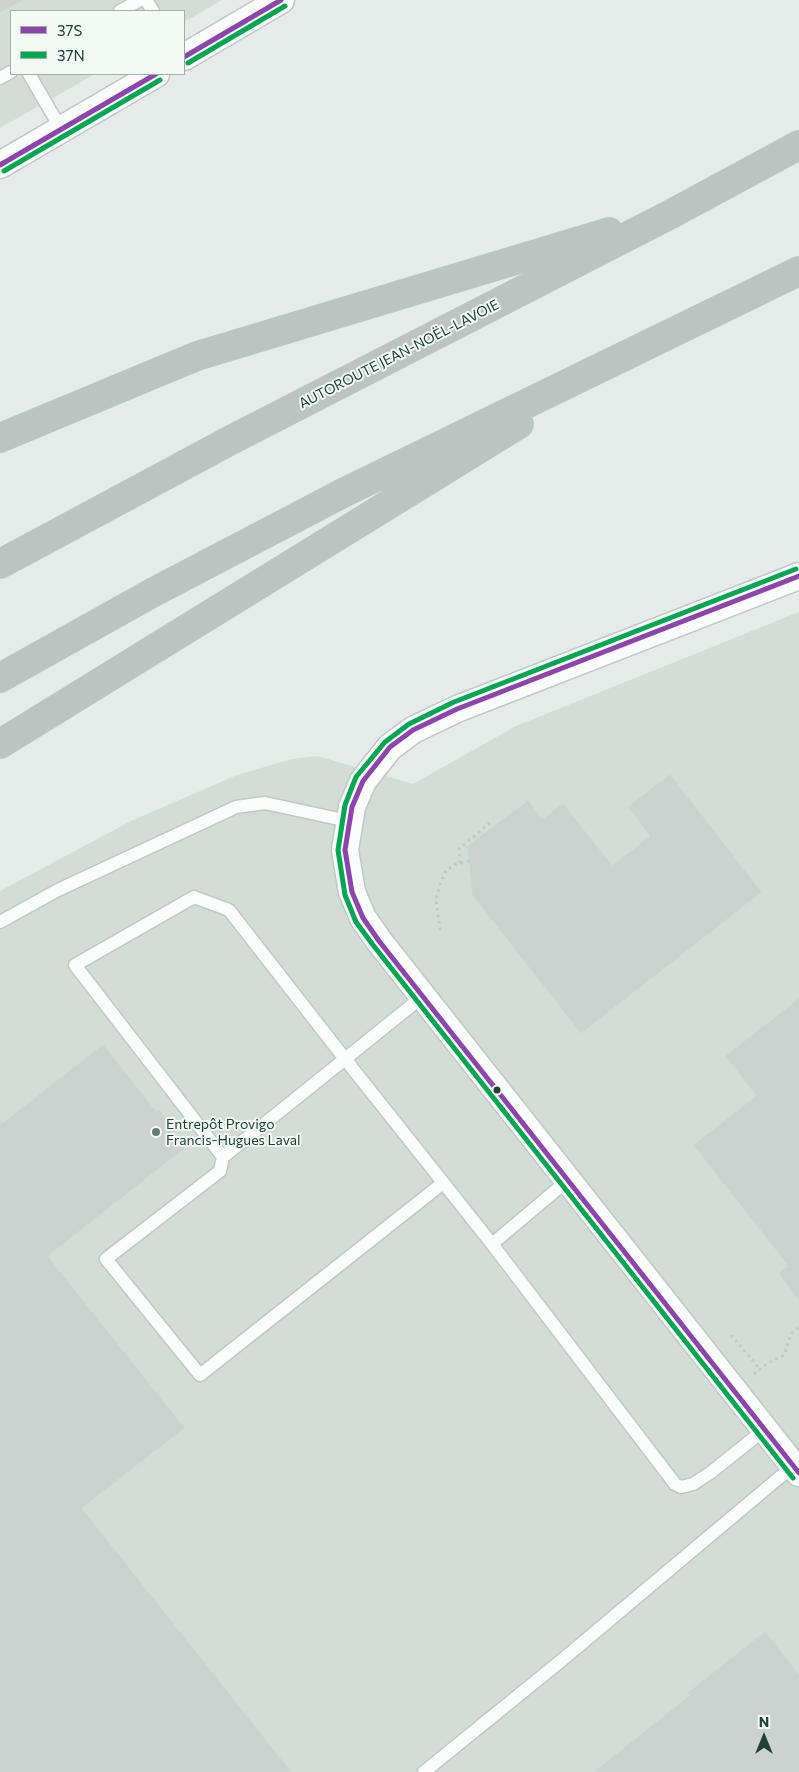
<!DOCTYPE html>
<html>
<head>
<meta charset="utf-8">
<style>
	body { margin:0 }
	#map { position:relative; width:799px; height:1772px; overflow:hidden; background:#e5ebe8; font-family:Commissioner,sans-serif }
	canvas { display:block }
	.legend { position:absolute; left:10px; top:10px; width:175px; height:65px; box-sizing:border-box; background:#f3faf6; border:1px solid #9fb0a9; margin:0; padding:6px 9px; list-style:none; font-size:15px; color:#204136 }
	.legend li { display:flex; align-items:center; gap:10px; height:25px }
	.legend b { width:25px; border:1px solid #9fb0a9 }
	.north { position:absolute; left:739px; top:1712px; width:50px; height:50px; -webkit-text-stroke:4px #f3faf6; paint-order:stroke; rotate:0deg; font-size:14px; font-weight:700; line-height:20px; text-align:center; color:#204136 }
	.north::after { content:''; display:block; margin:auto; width:18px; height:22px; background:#204136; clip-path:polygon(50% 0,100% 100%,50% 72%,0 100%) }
</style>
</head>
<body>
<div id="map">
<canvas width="799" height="1772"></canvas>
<ul class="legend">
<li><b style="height:6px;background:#8e44ad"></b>37S</li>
<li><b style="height:6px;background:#00a651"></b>37N</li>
</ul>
<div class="north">N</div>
</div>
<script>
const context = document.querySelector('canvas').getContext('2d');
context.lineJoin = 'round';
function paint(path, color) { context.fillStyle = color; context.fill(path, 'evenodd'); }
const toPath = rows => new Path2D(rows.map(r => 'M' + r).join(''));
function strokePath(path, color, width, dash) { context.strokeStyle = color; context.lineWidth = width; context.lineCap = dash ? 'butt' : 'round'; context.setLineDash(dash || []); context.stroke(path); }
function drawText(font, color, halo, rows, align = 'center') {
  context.font = font + ' Commissioner,sans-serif'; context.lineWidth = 4; context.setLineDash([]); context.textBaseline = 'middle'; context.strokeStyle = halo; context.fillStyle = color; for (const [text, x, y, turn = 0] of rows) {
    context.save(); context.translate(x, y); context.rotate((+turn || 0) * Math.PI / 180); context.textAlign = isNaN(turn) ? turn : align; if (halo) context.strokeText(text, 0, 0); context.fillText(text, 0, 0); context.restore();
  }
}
const built = toPath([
	[0,0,222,0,184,22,184,11,11,11,11,74,95,74,0,128],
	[799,612,799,1772,0,1772,0,891,131,821,237,775,292,759,318,756,413,784,516,726]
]);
const building = toPath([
	[0,0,22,0,0,12,0,0],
	[670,775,761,892,581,1033,473,895,468,846,528,801,542,820,563,804,612,866,651,836,628,807,670,775],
	[799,999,799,1300,779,1273,789,1266,694,1145,757,1096,726,1056,799,999],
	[103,1045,156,1112,159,1110,176,1130,172,1133,184,1148,47,1256,184,1428,81,1508,291,1772,0,1772,0,1123,1,1125,103,1045],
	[765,1632,799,1675,799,1772,594,1772,690,1696,688,1693,765,1632]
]);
const path = toPath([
	[460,863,459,849,493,820],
	[440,930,436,899,441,882,446,871,456,864,470,861],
	[731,1335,760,1369],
	[754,1374,768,1363,784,1355,791,1334,799,1327]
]);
const lane = toPath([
	[146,0,153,11],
	[120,11,140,0],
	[29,74,61,129],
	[0,78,11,72],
	[0,922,58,890,236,807,265,803,348,821],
	[422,997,345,1059,223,1157,75,965,194,897,229,910,345,1059,492,1244,567,1181],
	[223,1157,220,1171,106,1259,200,1375,443,1183],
	[492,1244,675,1484,681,1487,693,1484,710,1473,764,1430],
	[424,1772,562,1660,793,1466]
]);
const street = toPath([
	[184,57,281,0],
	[0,165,156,74],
	[799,576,457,709,413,730,390,747,363,781,352,807,345,850,352,892,363,918,379,941,799,1473]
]);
const highway = toPath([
	[0,438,197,356,609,232],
	[0,564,231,440,673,213,799,145],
	[0,678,152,593,343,493,799,271],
	[0,744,519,424]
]);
const bus1 = toPath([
	[184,57,281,0],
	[0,165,156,74],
	[799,576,457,709,413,730,390,747,363,781,352,807,345,850,352,892,363,918,379,941,799,1473]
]);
const bus2 = toPath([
	[188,63,285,6],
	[4,171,160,80],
	[793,1478,373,945,356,922,345,895,338,850,345,805,356,777,385,742,409,724,454,702,796,569]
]);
const markers = [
	[497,1090,4.5,"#204136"],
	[156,1132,5,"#657c74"]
];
const streetNames = [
	["AUTOROUTE JEAN-NOËL-LAVOIE",399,354,-27]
];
const poiNames = [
	["Entrepôt Provigo",166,1124],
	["Francis-Hugues Laval",166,1140]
];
paint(built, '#d2ddd7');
paint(building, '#ccd2cf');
strokePath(building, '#cdd4d1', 1);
strokePath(lane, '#c2c8c5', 15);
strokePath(street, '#c2c8c5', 29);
strokePath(highway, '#bcc7c3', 30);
strokePath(path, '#c1cbc6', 3, [2.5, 4]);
strokePath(lane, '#fbfcfc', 12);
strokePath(street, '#fbfcfc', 26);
strokePath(highway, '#bac4c1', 28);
strokePath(bus1, '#8e44ad', 5);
strokePath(bus2, '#00a651', 5);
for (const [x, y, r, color] of markers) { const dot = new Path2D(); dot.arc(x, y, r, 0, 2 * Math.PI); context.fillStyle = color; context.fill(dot); strokePath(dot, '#f3faf6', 2); }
drawText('14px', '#204136', '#f3faf6', streetNames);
drawText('14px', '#204136', '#f3faf6', poiNames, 'left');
</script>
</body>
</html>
